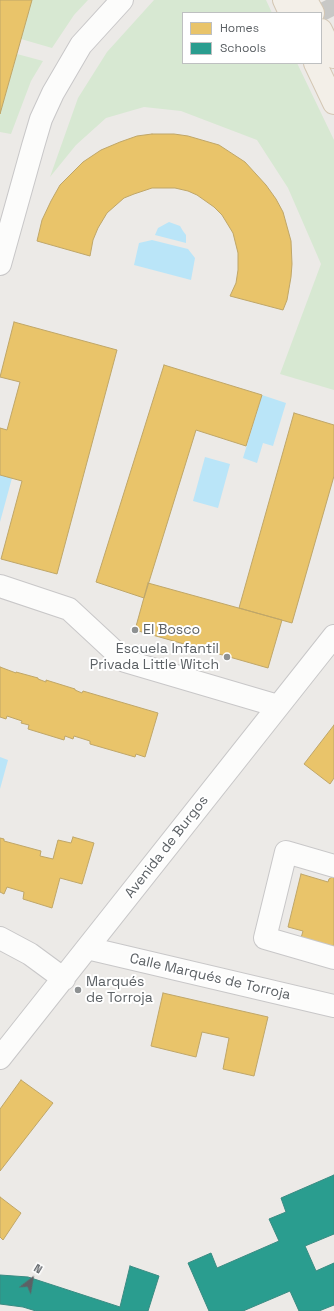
<!DOCTYPE html>
<html>
<head>
<meta charset="utf-8">
<style>
	body { margin:0 }
	#map { position:relative; width:334px; height:1311px; overflow:hidden; background:#eceae7; font-family:"Space Grotesk",sans-serif }
	canvas { display:block }
	.legend { position:absolute; left:182px; top:12px; width:140px; height:52px; box-sizing:border-box; background:#fff; border:1px solid #bec0c1; margin:0; padding:5px 7px; list-style:none; font-size:12px; color:#5c6165 }
	.legend li { display:flex; align-items:center; gap:8px; height:20px }
	.legend b { width:20px; border:1px solid #bec0c1 }
	.north { position:absolute; left:12px; top:1259px; width:40px; height:40px; -webkit-text-stroke:3px #fff; paint-order:stroke; rotate:31deg; font-size:11px; font-weight:700; line-height:16px; text-align:center; color:#5c6165 }
	.north::after { content:''; display:block; margin:auto; width:14px; height:18px; background:#5c6165; clip-path:polygon(50% 0,100% 100%,50% 72%,0 100%) }
</style>
</head>
<body>
<div id="map">
<canvas width="334" height="1311"></canvas>
<ul class="legend">
<li><b style="height:11px;background:#e9c46a"></b>Homes</li>
<li><b style="height:11px;background:#2a9d8f"></b>Schools</li>
</ul>
<div class="north">N</div>
</div>
<script>
const context = document.querySelector('canvas').getContext('2d');
context.lineJoin = 'round';
function paint(path, color) { context.fillStyle = color; context.fill(path, 'evenodd'); }
const toPath = rows => new Path2D(rows.map(r => 'M' + r).join(''));
function strokePath(path, color, width, dash) { context.strokeStyle = color; context.lineWidth = width; context.lineCap = dash ? 'butt' : 'round'; context.setLineDash(dash || []); context.stroke(path); }
function drawText(font, color, halo, rows, align = 'center') {
  context.font = font + ' "Space Grotesk",sans-serif'; context.lineWidth = 4; context.setLineDash([]); context.textBaseline = 'middle'; context.strokeStyle = halo; context.fillStyle = color; for (const [text, x, y, turn = 0] of rows) {
    context.save(); context.translate(x, y); context.rotate((+turn || 0) * Math.PI / 180); context.textAlign = isNaN(turn) ? turn : align; if (halo) context.strokeText(text, 0, 0); context.fillText(text, 0, 0); context.restore();
  }
}
const green = toPath([
	[32,0,88,0,74,15,52,48,21,39],
	[154,0,266,0,272,13,183,13,183,63,297,63,334,140,334,390,280,374,321,264,288,188,257,140,181,111,144,107,106,118,76,145,50,177,78,98,107,52],
	[17,54,43,61,31,81,11,134,0,132,0,114]
]);
const water = toPath([
	[169,222,180,226,183,231,186,235,186,243,155,235,158,228],
	[152,240,188,249,195,258,191,280,134,265,139,243],
	[262,395,286,403,273,446,263,443,257,463,243,458],
	[205,457,230,464,218,508,193,501],
	[0,475,12,478,0,522],
	[0,757,8,760,0,789]
]);
const homes = toPath([
	[0,0,32,0,0,114,0,0],
	[152,134,174,134,188,136,219,145,245,162,266,185,276,199,283,212,291,241,292,264,291,277,287,300,283,310,230,296,236,283,238,270,238,253,233,233,222,215,214,207,197,195,188,191,175,188,152,188,134,194,124,198,107,213,98,228,93,240,90,256,37,241,42,220,51,201,60,185,83,162,101,150,120,142,137,136,152,134],
	[14,322,117,350,57,574,1,559,22,481,0,475,0,428,7,430,20,382,0,377,14,322],
	[164,365,262,395,246,446,196,430,144,598,96,582,164,365],
	[294,413,334,425,334,476,292,623,239,608,294,413],
	[148,583,282,620,268,668,135,630,148,583],
	[0,667,16,673,16,672,38,678,38,679,46,682,46,680,75,689,75,690,82,693,83,691,158,713,145,757,136,754,135,757,90,744,90,741,74,736,73,739,65,736,64,740,28,729,29,725,21,723,22,721,7,716,6,719,0,717,0,667],
	[334,725,334,778,330,784,304,764,334,725],
	[73,837,94,843,82,884,60,878,52,908,23,899,24,892,7,887,4,894,0,892,0,838,4,839,4,841,41,851,40,856,53,859,58,840,71,843,73,837],
	[301,874,328,882,329,879,334,876,334,948,301,938,303,931,288,927,301,874],
	[163,993,268,1017,254,1076,223,1069,229,1038,202,1032,196,1057,151,1046,163,993],
	[21,1080,53,1103,0,1171,0,1109,21,1080],
	[0,1197,21,1213,3,1240,0,1237,0,1197]
]);
const schools = toPath([
	[334,1175,334,1234,305,1246,316,1271,334,1263,334,1305,319,1311,299,1311,290,1291,243,1311,209,1311,188,1263,211,1253,217,1268,279,1241,269,1219,286,1212,281,1198,334,1175],
	[130,1266,159,1276,148,1311,36,1311,23,1307,0,1304,0,1275,28,1277,120,1307,130,1266]
]);
const majorTunnel = toPath([
	[326,0,334,16]
]);
const minor = toPath([
	[0,264,33,146,41,119,53,93,81,45,122,0],
	[0,586,69,609,125,661,278,706],
	[334,866,286,852,265,938,334,958],
	[0,938,30,954,64,979],
	[87,948,334,1006],
	[0,1058,334,636]
]);
const major = toPath([
	[284,0,290,13],
	[306,0,313,13],
	[321,30,334,57],
	[315,63,334,103]
]);
const markers = [
	[135,630,4,"#8e9192"],
	[227,657,4,"#8e9192"],
	[78,990,4,"#8e9192"]
];
const poiNames = [
	["El Bosco",143,630],
	["Escuela Infantil",219,649,"right"],
	["Privada Little Witch",219,665,"right"],
	["Marqués",86,982],
	["de Torroja",86,998]
];
const streetNames = [
	["Avenida de Burgos",167,847,-52],
	["Calle Marqués de Torroja",210,977,13]
];
paint(green, '#d7e8d2');
paint(water, '#bae5f8');
paint(homes, '#e9c46a');
strokePath(homes, '#bfa668', 1);
paint(schools, '#2a9d8f');
strokePath(schools, '#398b82', 1);
strokePath(majorTunnel, '#c8c8c6', 22, [22, 11]);
strokePath(minor, '#c8c7c8', 24);
strokePath(major, '#d4c7b4', 24);
strokePath(minor, '#fcfcfb', 22);
strokePath(major, '#f3efe8', 22);
for (const [x, y, r, color] of markers) { const dot = new Path2D(); dot.arc(x, y, r, 0, 2 * Math.PI); context.fillStyle = color; context.fill(dot); strokePath(dot, '#fff', 1.5); }
drawText('14px', '#5c6165', '#fff', poiNames, 'left');
drawText('14px', '#5c6165', '#fff', streetNames);
</script>
</body>
</html>
